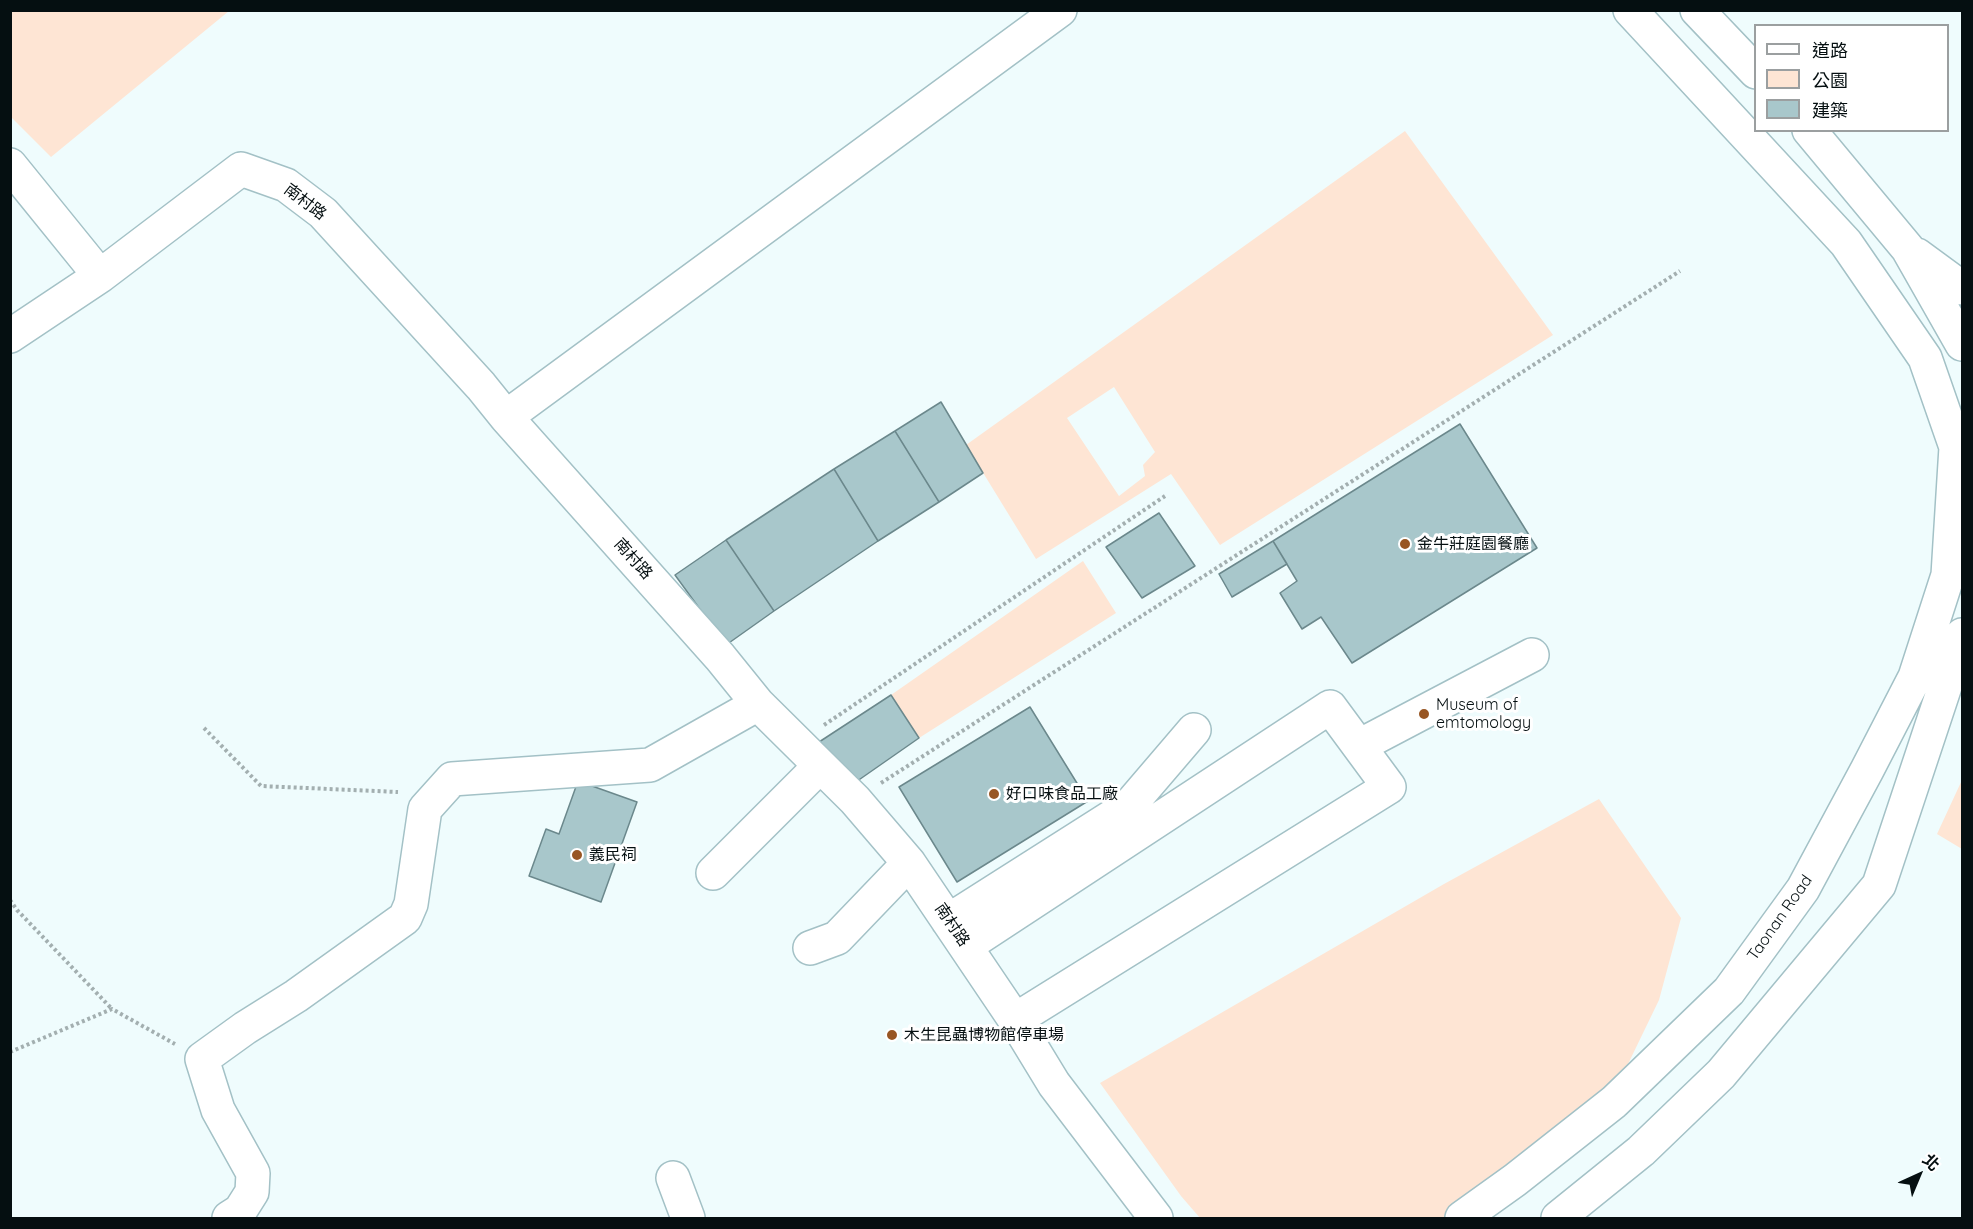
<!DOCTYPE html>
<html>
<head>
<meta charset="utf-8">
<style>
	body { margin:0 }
	#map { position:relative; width:1973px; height:1229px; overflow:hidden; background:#effcfd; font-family:Quicksand,"Noto Sans TC",sans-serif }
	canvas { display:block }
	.frame { position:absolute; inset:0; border:12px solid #050f11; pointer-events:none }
	.legend { position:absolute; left:1754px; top:24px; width:195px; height:108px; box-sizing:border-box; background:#fff; border:2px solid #9b9fa0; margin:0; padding:8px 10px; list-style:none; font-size:18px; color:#050f11 }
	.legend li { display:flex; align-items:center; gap:12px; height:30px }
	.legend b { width:30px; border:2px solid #9b9fa0 }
	.north { position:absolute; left:1889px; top:1145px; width:60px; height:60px; -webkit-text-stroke:4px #fff; paint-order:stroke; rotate:44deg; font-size:16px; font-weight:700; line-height:24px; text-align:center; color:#050f11 }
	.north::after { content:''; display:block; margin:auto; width:21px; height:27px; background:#050f11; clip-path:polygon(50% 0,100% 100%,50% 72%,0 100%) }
</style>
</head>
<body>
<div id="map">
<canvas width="1973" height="1229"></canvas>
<div class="frame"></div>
<ul class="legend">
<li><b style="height:8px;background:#fff"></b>道路</li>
<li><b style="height:16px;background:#fee5d4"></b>公園</li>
<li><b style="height:16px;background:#a8c7cb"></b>建築</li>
</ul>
<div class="north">北</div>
</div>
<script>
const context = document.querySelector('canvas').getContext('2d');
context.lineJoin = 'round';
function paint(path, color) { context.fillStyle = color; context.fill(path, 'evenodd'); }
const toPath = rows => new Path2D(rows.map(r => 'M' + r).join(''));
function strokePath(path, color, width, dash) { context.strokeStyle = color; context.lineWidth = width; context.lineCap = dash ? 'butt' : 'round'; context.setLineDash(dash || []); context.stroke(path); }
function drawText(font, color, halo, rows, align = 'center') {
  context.font = font + ' Quicksand,"Noto Sans TC",sans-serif'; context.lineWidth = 6; context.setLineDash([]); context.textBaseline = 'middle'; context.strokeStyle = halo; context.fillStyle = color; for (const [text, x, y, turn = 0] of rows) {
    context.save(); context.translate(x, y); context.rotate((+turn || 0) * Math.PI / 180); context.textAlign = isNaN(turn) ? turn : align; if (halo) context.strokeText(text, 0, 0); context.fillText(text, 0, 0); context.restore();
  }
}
const green = toPath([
	[10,11,11,10,229,11,51,157,11,117],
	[1405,131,1553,335,1220,545,1171,474,1036,559,966,445],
	[1114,387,1155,452,1143,465,1145,476,1119,496,1067,418],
	[1083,561,1116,613,919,738,891,695],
	[1962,780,1962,849,1937,834],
	[1599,799,1681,918,1659,1000,1614,1093,1447,1218,1200,1218,1181,1196,1100,1083,1444,884]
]);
const building = toPath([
	[941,402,983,473,939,502,895,431,941,402],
	[1460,424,1537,548,1352,663,1321,617,1302,629,1280,593,1297,581,1273,541,1460,424],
	[895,431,939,502,878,541,834,469,895,431],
	[834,469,878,541,774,611,726,540,834,469],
	[1159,513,1195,566,1142,598,1106,547,1159,513],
	[726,540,774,611,726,645,675,575,726,540],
	[1273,541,1287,564,1232,597,1219,574,1273,541],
	[891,695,919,738,853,784,816,744,891,695],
	[1030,707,1088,801,957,882,899,787,1030,707],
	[578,781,637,802,601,902,529,876,546,829,559,834,578,781]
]);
const path = toPath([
	[824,725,1165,496],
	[204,728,261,786,398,792],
	[881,783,1680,271],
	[10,900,17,910,112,1009],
	[10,1052,112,1009,175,1044]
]);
const minor = toPath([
	[10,165,100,276],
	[10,336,100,276,241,169,286,185,323,213,481,386,506,417,720,657,758,704,855,800,909,863,1015,1020,1054,1084,1156,1218],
	[506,417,1060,10],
	[1359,746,1532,655],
	[713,873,820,766],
	[948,921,1129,806,1194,730],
	[966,946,1330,707,1389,787,1015,1020],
	[810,948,837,938,909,863],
	[673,1178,688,1218],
	[229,1218,240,1211,252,1192,253,1173,218,1110,202,1059,245,1028,296,996,405,918,411,904,425,809,452,779,650,765,758,704]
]);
const major = toPath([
	[1697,10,1756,72],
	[1809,130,1908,249,1962,344],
	[1917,255,1962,288],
	[1462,1218,1515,1180,1614,1102,1729,991,1803,889,1867,770,1915,677,1948,575,1956,447,1925,358,1846,243,1630,10],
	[1558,1218,1641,1151,1721,1074,1879,885,1962,635]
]);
const markers = [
	[1405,544,6,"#985623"],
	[1424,714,6,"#985623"],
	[994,794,6,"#985623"],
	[577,855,6,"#985623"],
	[892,1035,6,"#985623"]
];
const streetNames = [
	["南村路",305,202,37],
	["南村路",633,559,48],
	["Taonan Road",1780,918,-55],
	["南村路",952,925,56]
];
const poiNames = [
	["金牛莊庭園餐廳",1417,544],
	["Museum of",1436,705],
	["emtomology",1436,723],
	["好口味食品工廠",1006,794],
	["義民祠",589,855],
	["木生昆蟲博物館停車場",904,1035]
];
paint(green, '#fee5d4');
paint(building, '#a8c7cb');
strokePath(building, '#6b888c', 1.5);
strokePath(minor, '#a3c1c6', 36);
strokePath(major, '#a3c1c6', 36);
strokePath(path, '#a3afb0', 4, [3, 3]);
strokePath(minor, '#fff', 33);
strokePath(major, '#fff', 33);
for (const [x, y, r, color] of markers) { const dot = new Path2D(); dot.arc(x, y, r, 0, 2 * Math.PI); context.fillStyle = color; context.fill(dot); strokePath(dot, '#fff', 2); }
drawText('16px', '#050f11', '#fff', streetNames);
drawText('16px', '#050f11', '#fff', poiNames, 'left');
</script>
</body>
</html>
